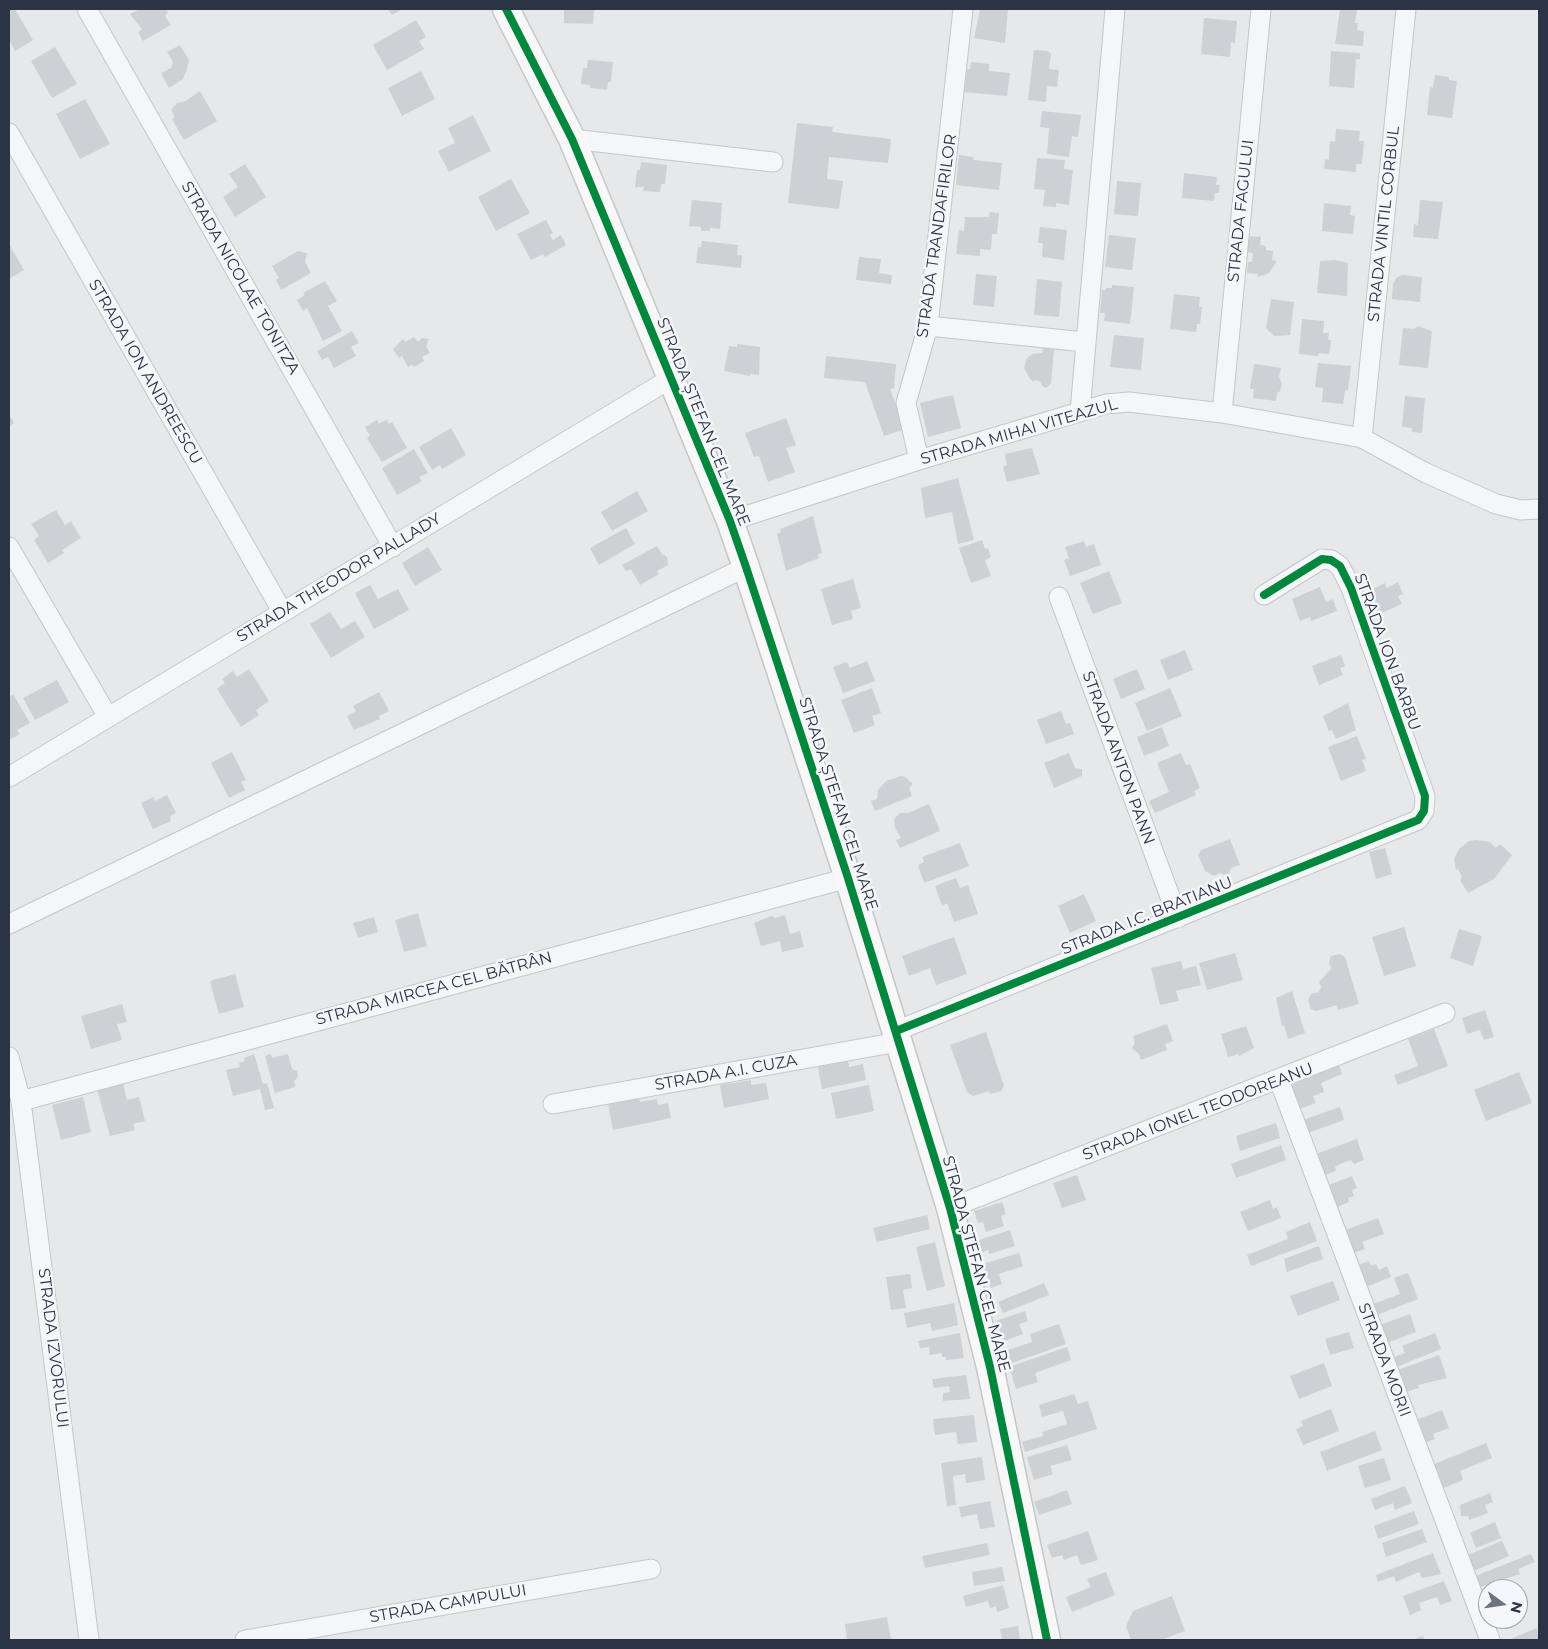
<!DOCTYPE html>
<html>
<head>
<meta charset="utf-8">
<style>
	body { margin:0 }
	#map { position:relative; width:1548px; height:1649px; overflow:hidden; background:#e6e8ea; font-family:Montserrat,sans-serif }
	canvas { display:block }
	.frame { position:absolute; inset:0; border:10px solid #2b3445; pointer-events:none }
	.north { position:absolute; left:1478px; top:1579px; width:50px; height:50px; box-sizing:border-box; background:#f4f6f9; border:1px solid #a4a8b1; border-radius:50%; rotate:104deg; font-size:14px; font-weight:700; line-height:20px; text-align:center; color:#2b3445 }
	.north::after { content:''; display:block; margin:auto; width:18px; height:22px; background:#6c737f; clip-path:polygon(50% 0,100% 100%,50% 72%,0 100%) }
</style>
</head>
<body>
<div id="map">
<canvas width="1548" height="1649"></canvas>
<div class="frame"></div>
<div class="north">N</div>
</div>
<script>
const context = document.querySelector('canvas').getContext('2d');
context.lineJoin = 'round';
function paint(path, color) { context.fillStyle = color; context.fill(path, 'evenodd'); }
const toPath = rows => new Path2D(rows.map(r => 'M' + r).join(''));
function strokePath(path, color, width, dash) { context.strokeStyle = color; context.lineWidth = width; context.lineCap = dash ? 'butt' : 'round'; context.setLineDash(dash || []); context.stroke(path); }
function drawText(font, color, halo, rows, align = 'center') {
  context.font = font + ' Montserrat,sans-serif'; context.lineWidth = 5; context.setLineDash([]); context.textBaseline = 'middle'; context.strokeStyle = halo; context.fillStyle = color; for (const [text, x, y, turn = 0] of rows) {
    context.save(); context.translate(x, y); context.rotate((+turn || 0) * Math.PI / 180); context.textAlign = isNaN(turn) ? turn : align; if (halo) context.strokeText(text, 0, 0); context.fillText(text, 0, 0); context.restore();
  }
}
const building = toPath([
	[9,9,15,9,33,40,15,51,9,40],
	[140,9,165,9,168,12,165,16,171,25,143,41,138,32,142,29,130,14],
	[388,9,403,9,392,15],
	[564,9,594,9,593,24,564,23],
	[980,9,1008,9,1005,43,974,38],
	[1340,9,1357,9,1355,23,1358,23,1357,30,1364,31,1363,46,1335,44],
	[1204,18,1237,21,1235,43,1231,42,1230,57,1201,54],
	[416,20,426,37,419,41,424,49,387,70,373,45],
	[180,45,189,60,187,69,183,79,169,88,161,73,171,68,173,62,167,52],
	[55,47,77,84,52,98,31,61],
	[1034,50,1048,51,1051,54,1049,69,1059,70,1057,87,1047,86,1046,102,1028,100],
	[1331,51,1360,53,1360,59,1356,59,1354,88,1329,86],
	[588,60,613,62,611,82,608,82,607,90,590,88,590,85,581,84,583,68,587,68],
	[971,62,989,64,989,71,1010,73,1007,96,964,92,967,69,970,69],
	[421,71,435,99,402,116,388,88],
	[1435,75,1449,77,1449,80,1457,81,1452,118,1427,115,1430,87,1433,88],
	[200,91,217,121,184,140,172,119,175,117,171,110,177,103,186,101],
	[85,99,110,144,80,159,56,114],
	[1042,111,1081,115,1078,137,1072,136,1069,157,1047,154,1049,128,1040,127],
	[473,115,491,151,449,172,438,151,455,143,448,128],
	[797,123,833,127,832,132,891,139,888,163,829,157,827,179,843,181,839,209,788,203],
	[1336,129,1360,131,1359,141,1364,141,1362,164,1356,164,1356,172,1324,169,1325,159,1329,160,1330,141,1335,142],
	[959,155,974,157,973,160,1002,163,999,190,956,185],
	[1037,158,1065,160,1064,169,1073,170,1069,205,1056,203,1056,207,1043,206,1045,190,1034,189],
	[641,162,667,165,665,184,661,184,660,192,643,191,644,187,635,187,637,170,640,170],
	[245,164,266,197,235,217,223,197,238,187,229,174],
	[1184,173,1217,177,1216,185,1220,185,1219,193,1215,193,1214,201,1182,198],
	[511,179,530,213,496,231,478,197],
	[1117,181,1141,183,1138,216,1114,214],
	[692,200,722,203,720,229,710,228,710,231,701,231,701,227,689,226],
	[1420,200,1443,202,1438,239,1413,237,1414,224,1418,225],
	[1324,203,1351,206,1350,215,1355,216,1353,234,1322,231],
	[990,212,999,213,997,234,992,234,991,250,980,249,980,256,956,254,959,230,964,231,965,217,989,217],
	[546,220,553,233,550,235,553,240,561,235,566,245,545,257,543,254,531,260,517,234],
	[1040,227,1067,230,1064,260,1042,257,1043,243,1038,243],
	[1109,235,1136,238,1132,270,1105,267],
	[1247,236,1261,237,1260,245,1266,246,1266,250,1273,251,1272,260,1277,261,1269,273,1258,277,1258,274,1247,273,1248,262,1252,262,1253,253,1245,252],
	[702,241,738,245,737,255,742,255,741,268,696,263,698,247,701,247],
	[9,244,24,270,9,279],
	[298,251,307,253,305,262,311,273,281,290,276,280,279,278,272,266],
	[859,257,881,259,879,273,892,275,891,284,856,280],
	[1335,260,1348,263,1347,296,1317,293,1320,261],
	[976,274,997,276,994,307,973,305],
	[1402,275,1422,277,1420,302,1392,299,1393,284,1396,278],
	[1037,279,1062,282,1059,317,1034,315],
	[325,281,337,301,328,306,342,331,323,341,307,308,303,311,297,300,305,295,303,293],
	[1112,285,1134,287,1130,324,1104,321,1105,313,1100,313,1102,290,1106,290,1106,288,1112,288],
	[1174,294,1200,297,1199,307,1202,307,1200,324,1197,324,1196,332,1170,329],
	[1271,299,1294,302,1290,335,1274,336,1266,328],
	[1302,319,1324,321,1323,333,1329,333,1328,340,1331,340,1329,354,1319,353,1318,356,1299,354],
	[1418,326,1432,331,1428,368,1399,365,1403,328,1414,329],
	[352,331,359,343,351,347,356,356,334,368,328,357,322,360,317,351],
	[1114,335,1144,338,1141,370,1110,367],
	[414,337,418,342,422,338,429,339,426,346,430,353,422,357,424,361,414,367,412,365,408,367,402,356,399,358,393,349,403,339,405,342],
	[737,344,760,347,759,375,750,374,750,376,724,371,729,346,737,347],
	[1043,347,1054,349,1051,384,1046,388,1042,386,1040,381,1034,380,1034,382,1030,379,1024,368,1027,358,1032,354,1042,353],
	[826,356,896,364,894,388,890,389,905,429,884,436,865,382,824,378],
	[1318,363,1351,366,1348,390,1345,390,1343,404,1322,402,1323,388,1315,387],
	[1254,364,1281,368,1279,377,1282,384,1280,391,1277,393,1276,401,1253,398,1254,389,1250,389],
	[953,395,961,428,928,437,920,403],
	[1405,396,1425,398,1422,433,1412,432,1412,428,1402,427],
	[9,414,14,423,9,426],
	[786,418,796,445,786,448,795,472,768,482,759,456,754,457,745,433],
	[387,419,389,424,392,422,407,448,382,462,367,438,370,436,365,427,377,420,379,424],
	[451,428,466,455,442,469,440,465,432,470,419,447],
	[1032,448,1040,474,1007,482,1003,467,1007,465,1005,454],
	[414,449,428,473,419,477,422,481,397,495,382,468],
	[958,478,974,540,958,544,952,512,925,518,921,488],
	[637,491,648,511,612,531,601,512],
	[56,510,65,525,71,521,81,538,62,550,64,553,48,563,34,540,39,536,31,524],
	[813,516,822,553,818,554,819,558,786,571,777,534,781,532,780,529],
	[626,528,635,544,599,565,590,548],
	[982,540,985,549,988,548,991,557,985,560,991,576,971,583,959,548],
	[1084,541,1086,547,1094,544,1101,565,1070,576,1064,560,1069,558,1065,547],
	[657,546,662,554,667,557,668,565,657,571,659,574,640,585,631,569,626,571,622,565],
	[428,547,442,570,415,586,402,563],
	[1109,571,1122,603,1093,614,1080,583],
	[853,579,861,608,851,611,853,619,832,625,821,589],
	[1398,582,1403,594,1398,596,1402,604,1377,615,1367,592,1385,583,1387,588],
	[370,585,378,599,398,589,409,610,374,629,355,593],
	[1320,587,1326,602,1333,599,1337,611,1311,621,1310,617,1300,621,1292,599],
	[330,612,341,629,355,621,365,637,331,658,310,624],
	[1185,650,1193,670,1168,680,1160,660],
	[1341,655,1345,666,1340,668,1343,675,1319,685,1312,666],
	[867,661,875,681,843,693,833,667,847,662,850,668],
	[249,669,269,701,256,710,259,715,241,727,217,689,225,683,222,679,233,671,237,677],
	[1137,669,1145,689,1121,699,1113,679],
	[57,680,69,702,35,720,23,698],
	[872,688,881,713,872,716,875,725,854,733,841,700],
	[1170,688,1182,716,1147,731,1135,703],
	[379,692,389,711,379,716,380,719,354,730,347,716,356,711,353,706],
	[13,694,30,723,17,730,20,734,9,740,9,697],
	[1348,703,1356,730,1336,739,1332,730,1329,731,1323,716],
	[1061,711,1066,724,1070,723,1074,734,1046,744,1037,720],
	[1162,727,1169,746,1144,756,1137,737],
	[1357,736,1366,759,1362,760,1366,771,1341,781,1328,747],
	[232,752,246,780,241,782,245,790,229,798,211,763],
	[1069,753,1075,768,1082,769,1082,776,1054,788,1044,763],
	[1181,753,1186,765,1190,764,1200,788,1194,791,1196,795,1155,813,1149,801,1169,792,1157,763],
	[901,776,905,777,913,784,909,788,912,796,875,811,871,801,877,799,878,790,886,781],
	[167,795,176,813,170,816,171,821,153,829,141,803,153,797,155,801],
	[929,804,940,831,900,848,896,840,901,838,895,828,894,819,900,813,908,813],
	[1230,839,1240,865,1231,868,1229,874,1224,875,1220,873,1214,876,1205,871,1198,855,1201,850],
	[1475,840,1490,842,1496,848,1500,844,1512,855,1494,879,1468,893,1460,880,1462,877,1458,869,1456,870,1454,859,1459,849,1469,841],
	[960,843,969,866,924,883,918,865,924,862,922,857],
	[1385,848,1392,874,1376,879,1369,852],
	[956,878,960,888,968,885,978,914,954,922,947,903,942,906,935,886],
	[1084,894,1096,921,1070,933,1058,906],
	[418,913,427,946,404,952,395,920],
	[785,915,790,934,800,931,804,947,782,952,780,941,761,946,754,923,771,916,775,918],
	[374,917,378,932,358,938,353,923],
	[1404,927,1416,966,1384,976,1372,937],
	[1459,929,1482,936,1473,966,1450,958],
	[954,937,967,974,936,985,930,968,909,976,902,956],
	[1235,953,1243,980,1207,990,1199,963],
	[1340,954,1345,957,1359,1004,1338,1010,1337,1005,1316,1011,1311,1009,1308,1000,1311,994,1319,992,1321,987,1319,982,1331,969,1329,962,1331,956],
	[1181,961,1183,969,1196,966,1201,985,1176,991,1179,1001,1160,1005,1151,968],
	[235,974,244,1007,219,1014,210,981],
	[1292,991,1305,1033,1288,1039,1284,1025,1282,1026,1276,998],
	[122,1004,127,1022,117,1024,122,1040,91,1049,81,1016],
	[1485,1010,1494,1037,1484,1040,1480,1030,1467,1034,1462,1018],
	[1167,1024,1173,1041,1165,1044,1167,1050,1141,1060,1138,1053,1132,1048,1135,1043,1133,1036],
	[1246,1026,1254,1048,1239,1056,1238,1054,1228,1057,1221,1034],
	[1434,1029,1448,1066,1398,1085,1394,1075,1418,1066,1408,1039],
	[986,1032,1004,1086,1001,1091,990,1094,989,1091,973,1096,967,1092,950,1045],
	[254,1054,263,1084,267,1083,274,1108,265,1110,260,1089,233,1096,226,1070,240,1067,239,1063,245,1061,244,1058],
	[271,1054,272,1058,288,1054,292,1069,297,1071,298,1077,294,1081,295,1087,275,1093,265,1056],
	[848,1061,849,1067,863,1064,866,1080,822,1089,818,1067],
	[1339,1065,1342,1074,1321,1083,1324,1092,1313,1096,1316,1103,1299,1109,1291,1085],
	[1519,1072,1532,1103,1486,1121,1474,1090],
	[751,1080,751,1085,766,1083,769,1099,724,1108,720,1085],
	[123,1083,127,1100,139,1097,145,1121,133,1124,135,1130,110,1136,97,1089],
	[869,1085,874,1111,836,1119,831,1093],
	[83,1097,91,1132,61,1140,52,1105],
	[639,1098,640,1102,657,1099,658,1105,668,1103,671,1118,613,1130,608,1104],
	[1340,1107,1344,1120,1308,1133,1303,1120],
	[1276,1123,1280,1138,1240,1151,1236,1136],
	[1357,1139,1364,1160,1354,1164,1351,1160,1342,1163,1335,1167,1336,1171,1325,1175,1316,1154],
	[1281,1145,1286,1160,1236,1178,1231,1164],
	[1077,1175,1086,1200,1062,1208,1053,1183],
	[1352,1176,1357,1188,1352,1190,1354,1196,1348,1198,1349,1202,1337,1207,1329,1185],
	[1270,1200,1273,1209,1277,1207,1281,1218,1248,1231,1240,1212],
	[1002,1202,1006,1214,1001,1216,1004,1226,986,1232,983,1222,978,1223,974,1211],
	[927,1215,930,1229,877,1242,873,1228],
	[1378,1218,1384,1234,1362,1242,1365,1249,1353,1253,1345,1230],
	[1310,1222,1317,1241,1251,1266,1247,1255,1288,1239,1286,1232],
	[1010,1230,1015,1246,989,1254,988,1250,980,1253,976,1241],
	[935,1242,945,1286,927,1291,916,1247],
	[1319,1246,1323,1259,1287,1272,1284,1259],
	[1019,1253,1023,1266,999,1274,1002,1284,991,1288,983,1264],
	[1369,1261,1371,1266,1376,1264,1379,1270,1387,1266,1391,1277,1366,1287,1358,1265],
	[1408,1273,1418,1299,1377,1315,1373,1304,1400,1294,1394,1278],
	[910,1274,912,1288,903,1290,906,1308,891,1310,886,1277],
	[1333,1281,1340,1300,1298,1316,1290,1296],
	[1044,1283,1049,1295,1003,1313,998,1302],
	[954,1303,958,1325,932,1331,930,1323,907,1328,904,1313],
	[1025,1311,1028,1321,1019,1324,1023,1334,1004,1341,996,1321],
	[1410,1314,1416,1332,1387,1343,1380,1325],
	[1059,1324,1066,1344,1009,1364,1005,1351,1032,1342,1030,1334],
	[1349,1332,1354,1348,1330,1355,1325,1339],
	[960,1333,964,1358,946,1360,946,1357,942,1357,942,1353,930,1355,929,1347,920,1348,918,1341],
	[1435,1333,1441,1349,1396,1367,1392,1358,1405,1353,1402,1346],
	[1067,1347,1071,1360,1035,1373,1038,1382,1016,1389,1009,1367],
	[1439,1355,1447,1378,1418,1385,1419,1388,1403,1393,1395,1371],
	[1324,1363,1332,1386,1299,1399,1290,1376],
	[966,1375,970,1399,943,1401,943,1393,950,1392,949,1386,934,1388,932,1379],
	[1074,1394,1078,1404,1088,1401,1097,1429,1025,1452,1022,1442,1043,1436,1042,1432,1067,1424,1063,1411,1042,1417,1039,1405],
	[1331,1409,1339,1431,1303,1445,1296,1429,1303,1426,1301,1421],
	[1442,1410,1449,1428,1433,1434,1435,1439,1424,1443,1416,1420],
	[974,1415,977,1442,958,1444,956,1432,935,1435,933,1419],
	[1375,1431,1382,1450,1327,1471,1320,1452],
	[1486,1443,1492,1458,1460,1471,1463,1480,1441,1489,1432,1465],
	[1067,1445,1072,1460,1050,1466,1053,1474,1034,1480,1027,1457],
	[982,1457,985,1480,966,1483,965,1474,953,1476,956,1505,947,1506,941,1463],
	[1384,1458,1391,1480,1365,1488,1358,1466],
	[1405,1486,1412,1503,1395,1510,1393,1503,1375,1510,1371,1499],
	[1067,1490,1072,1504,1039,1515,1034,1502],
	[1490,1493,1493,1502,1485,1505,1488,1513,1469,1520,1468,1516,1461,1516,1460,1505],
	[990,1501,995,1527,980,1529,977,1514,961,1517,959,1507],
	[1414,1511,1419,1524,1378,1539,1374,1526],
	[1495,1522,1501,1538,1476,1548,1470,1533],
	[1422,1529,1427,1542,1386,1557,1382,1543],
	[1088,1531,1098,1560,1081,1565,1077,1555,1064,1560,1062,1555,1052,1558,1047,1545],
	[1502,1541,1509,1556,1471,1572,1465,1556],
	[987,1543,990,1555,925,1568,922,1556],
	[1433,1553,1441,1574,1422,1578,1419,1572,1396,1582,1394,1576,1378,1582,1376,1575],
	[1531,1554,1535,1562,1518,1569,1520,1574,1477,1588,1473,1577],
	[1002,1567,1005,1581,974,1586,972,1572],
	[1106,1572,1115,1595,1072,1612,1066,1597,1091,1587,1087,1579],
	[1444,1581,1452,1601,1440,1605,1437,1597,1419,1603,1421,1610,1410,1615,1403,1596],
	[1003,1585,1009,1608,997,1612,996,1606,990,1608,988,1601,966,1607,963,1596],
	[1172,1596,1185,1631,1161,1640,1131,1640,1126,1626,1133,1611],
	[887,1617,891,1640,847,1640,845,1624],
	[1018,1626,1020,1640,1002,1640,1000,1629],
	[1537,1628,1539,1640,1508,1640],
	[1423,1636,1425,1640,1411,1640]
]);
const street = toPath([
	[87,9,393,547],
	[9,133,282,611],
	[572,139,773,162],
	[928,326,1085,342],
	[1080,412,1115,9],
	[1222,413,1261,9],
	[1362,438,1406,9],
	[919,460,906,403,928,326,963,9],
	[730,521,919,460,1106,404,1129,402,1222,413,1362,438,1426,473,1496,504,1521,510,1539,509],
	[9,547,108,717],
	[1059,597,1178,918],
	[9,777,670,379],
	[9,924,746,567],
	[896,1031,1418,820,1424,811,1425,796,1351,588,1340,566,1331,560,1322,559,1264,595],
	[9,1057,21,1101,89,1640],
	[1279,1080,1490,1640],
	[21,1101,848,878],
	[553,1104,898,1042],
	[950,1208,1445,1013],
	[245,1640,651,1569]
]);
const secondary = toPath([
	[506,9,572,139,730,521,746,567,848,878,950,1208,990,1367,1047,1640]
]);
const cycleway = toPath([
	[506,9,572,139,730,521,746,567,848,878,950,1208,990,1367,1047,1640],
	[896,1031,1418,820,1424,811,1425,796,1351,588,1340,566,1331,560,1322,559,1264,595]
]);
const streetNames = [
	["STRADA FAGULUI",1241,211,-84],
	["STRADA VINTIL CORBUL",1384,224,-84],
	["STRADA TRANDAFIRILOR",937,236,-82],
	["STRADA NICOLAE TONITZA",240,278,60],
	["STRADA ION ANDREESCU",145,372,60],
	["STRADA ȘTEFAN CEL MARE",703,422,68],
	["STRADA MIHAI VITEAZUL",1019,432,-16],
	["STRADA THEODOR PALLADY",339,578,-31],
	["STRADA ION BARBU",1387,652,70],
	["STRADA ANTON PANN",1118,758,70],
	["STRADA ȘTEFAN CEL MARE",838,804,72],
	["STRADA I.C. BRATIANU",1147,916,-22],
	["STRADA MIRCEA CEL BĂTRÂN",434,989,-15],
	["STRADA A.I. CUZA",726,1073,-10],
	["STRADA IONEL TEODOREANU",1198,1112,-21],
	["STRADA ȘTEFAN CEL MARE",976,1264,75],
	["STRADA IZVORULUI",53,1348,83],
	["STRADA MORII",1384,1360,69],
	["STRADA CAMPULUI",448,1604,-10]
];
paint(building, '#ced0d3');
strokePath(street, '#c4c6c8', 21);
strokePath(secondary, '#c4c6c8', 29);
strokePath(street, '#f5f6f7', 19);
strokePath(secondary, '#f8f8f8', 26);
strokePath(cycleway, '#00873e', 8);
drawText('16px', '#2b3445', '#f4f6f9', streetNames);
</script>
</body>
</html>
